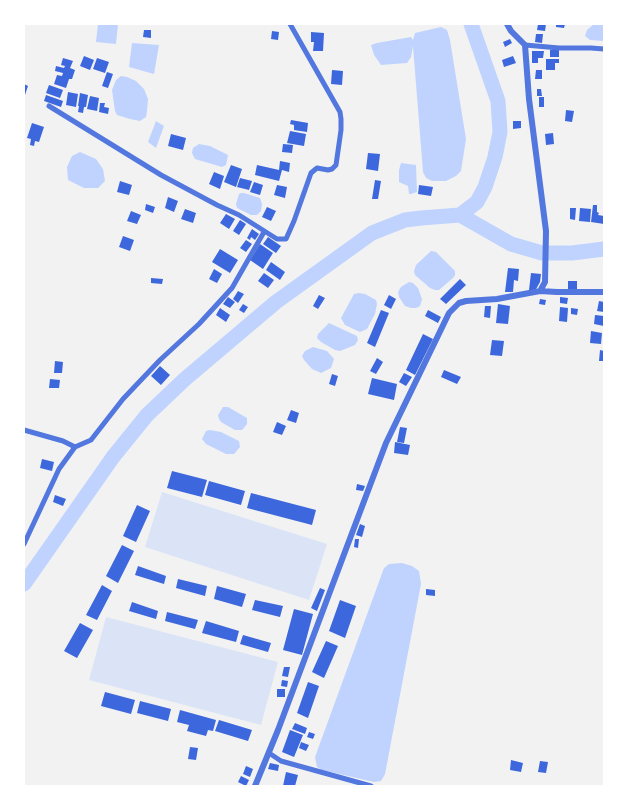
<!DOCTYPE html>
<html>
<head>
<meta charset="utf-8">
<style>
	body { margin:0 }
	#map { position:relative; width:628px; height:810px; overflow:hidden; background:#f2f2f2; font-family:"DM Sans",sans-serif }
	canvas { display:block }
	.frame { position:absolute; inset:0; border:25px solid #fff; pointer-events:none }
</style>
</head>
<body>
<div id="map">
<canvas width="628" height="810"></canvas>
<div class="frame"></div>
</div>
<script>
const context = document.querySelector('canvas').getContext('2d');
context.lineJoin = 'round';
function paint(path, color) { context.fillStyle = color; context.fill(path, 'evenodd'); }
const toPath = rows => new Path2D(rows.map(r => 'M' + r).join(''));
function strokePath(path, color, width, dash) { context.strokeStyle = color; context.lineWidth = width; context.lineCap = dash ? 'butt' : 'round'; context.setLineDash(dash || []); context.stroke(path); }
const green = toPath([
	[162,492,327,544,309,600,145,547],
	[106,617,278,662,261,725,89,680]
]);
const water = toPath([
	[98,24,118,24,116,44,96,42],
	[594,24,604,24,604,41,590,40,585,36,587,30],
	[441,27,447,30,450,40,466,139,461,171,456,176,446,181,432,181,426,178,423,172,413,46,411,57,407,63,381,65,374,55,371,45,377,43,411,37,413,40,415,33],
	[132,43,159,45,154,74,129,67],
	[121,76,127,77,136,81,144,89,148,99,147,111,146,117,140,121,130,119,117,115,115,111,112,90,116,80],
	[156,121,164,126,156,148,148,142],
	[199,144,210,146,228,155,226,165,222,167,195,159,192,153,193,148],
	[80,152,96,159,103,169,105,181,98,188,84,188,68,180,67,167,72,156],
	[401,163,416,165,417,192,411,194,409,194,408,186,399,182,399,170],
	[241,193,244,193,260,198,262,204,261,211,257,215,251,215,237,208,236,204,239,194],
	[431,251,436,252,455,271,455,275,453,278,439,290,435,290,430,288,415,275,414,271,416,265],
	[409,282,413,283,418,288,422,299,420,306,416,308,411,308,405,306,399,297,398,292,401,287],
	[359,293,365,294,376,300,377,304,375,314,367,329,360,332,345,325,341,318,354,294],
	[329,323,357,336,358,340,355,345,340,351,335,350,321,342,317,338,318,334],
	[313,347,327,351,334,359,331,368,321,373,312,369,304,360,302,356,305,351],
	[223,407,228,407,247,418,247,424,242,430,235,430,221,422,219,419,218,415],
	[210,430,221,432,239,441,240,447,234,454,226,454,206,444,202,439,206,431],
	[402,563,412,566,419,571,421,584,385,774,381,781,374,782,322,770,317,767,315,757,384,568,389,564]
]);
const river = toPath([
	[460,215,477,202,485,187,495,157,500,132,498,101,471,24],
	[24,584,113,457,147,415,185,379,276,302,372,233,405,220,421,218,460,215,511,244,542,253,572,253,604,249]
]);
const building = toPath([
	[538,24,546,24,545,31,537,30],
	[556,24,565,24,564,28,556,27],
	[144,30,151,30,151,38,143,37],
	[272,31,279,32,278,40,271,39],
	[311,32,324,33,323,51,313,51,314,42,311,42],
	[536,34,543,34,542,43,535,42],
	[510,39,512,43,505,47,503,42],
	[550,50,559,50,559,57,550,57],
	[532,51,544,51,543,58,538,58,538,63,532,63],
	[84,56,94,60,90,70,80,66],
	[513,56,516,63,504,67,502,60],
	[63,58,73,61,70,68,75,70,72,79,69,79,66,88,54,84,57,75,62,76,63,73,55,71,56,66,64,68,65,66,61,65],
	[97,58,109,62,105,73,93,69],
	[546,59,559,59,559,63,555,63,555,70,546,70],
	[332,70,343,71,342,85,331,84],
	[536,70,542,70,542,79,535,79],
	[107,72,113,74,108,88,102,86],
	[24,84,28,86,25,95,24,94],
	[49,85,63,90,60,98,46,93],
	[537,89,541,89,542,96,537,96],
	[68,92,78,94,76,107,66,105],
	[80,93,88,95,86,107,84,107,83,113,78,112,79,106,78,106],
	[46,95,63,101,61,107,44,101],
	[90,96,99,98,97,111,87,109],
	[539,97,544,97,544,107,539,107],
	[100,103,105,103,104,107,109,108,108,114,99,112],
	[566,110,574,111,572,122,565,121],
	[291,120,308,123,307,132,294,130,294,125,290,124],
	[513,121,521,121,521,128,513,129],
	[32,123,44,127,39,142,35,141,34,146,30,145,31,139,27,138],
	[290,131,306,134,304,146,287,143],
	[553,133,554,144,546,145,545,134],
	[171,134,186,138,183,150,168,146],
	[283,144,293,145,292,153,282,152],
	[368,153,380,154,378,171,366,169],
	[280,161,290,163,289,172,282,170,279,181,255,175,257,165,279,170],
	[231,165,242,169,236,187,224,182],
	[214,172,224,176,220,189,209,184],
	[240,178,252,181,249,190,237,187],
	[375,180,381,181,378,199,372,199],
	[120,181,132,185,129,195,117,192],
	[254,182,263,185,260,195,250,192],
	[277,185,287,187,285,198,274,195],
	[419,185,433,187,431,196,418,194],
	[168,197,178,201,174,212,165,208],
	[146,204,155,207,153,213,145,210],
	[593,205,597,205,597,212,599,213,598,215,604,216,604,224,591,222],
	[267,207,276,211,271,221,262,217],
	[570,208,576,208,575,220,570,219],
	[580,208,591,209,590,222,579,221],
	[185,209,196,213,193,223,181,219],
	[131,211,141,215,137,224,127,221],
	[226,214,235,219,229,229,220,223],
	[240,220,246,224,239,235,233,231],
	[252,229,259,234,255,240,251,237,250,240,247,238],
	[123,236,134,240,130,251,119,247],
	[268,237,281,246,276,253,263,244],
	[246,240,252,244,246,252,240,248],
	[260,244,273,253,263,269,250,260],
	[220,249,238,260,230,273,212,262],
	[271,262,285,272,280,280,266,270],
	[508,268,519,269,518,281,514,280,513,292,505,292],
	[214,269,222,274,217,283,209,279],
	[264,273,274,280,268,288,258,281],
	[531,273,541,274,540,282,535,291,529,290],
	[151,278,163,279,162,284,151,283],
	[460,279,466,285,446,304,440,299],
	[568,281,577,281,577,289,568,289],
	[238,291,244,294,238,303,233,299],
	[319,295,325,298,318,309,313,306],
	[389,295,396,299,391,309,384,305],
	[228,297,235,302,230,308,223,304],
	[560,297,568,298,567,304,560,303],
	[540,299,546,300,545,305,539,304],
	[599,301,604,302,604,312,597,311],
	[243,304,248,307,244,313,239,310],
	[498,304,510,306,508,324,496,323],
	[485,306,491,306,490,318,484,317],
	[560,307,568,308,567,322,559,321],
	[220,308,230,315,226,322,216,315],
	[571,308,578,309,577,315,571,314],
	[381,310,389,313,375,347,367,343],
	[428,310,441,317,438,323,425,316],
	[595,315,604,316,604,326,594,324],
	[591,331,602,333,601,344,590,343],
	[423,334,433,339,415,375,406,370],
	[492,340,504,341,502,356,490,355],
	[600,350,604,351,604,361,599,361],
	[377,358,383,362,376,374,370,371],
	[55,361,63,362,62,373,54,373],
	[160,366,170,375,161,385,151,376],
	[444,370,461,377,457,384,441,377],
	[404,373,412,377,406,386,399,382],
	[332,374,338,376,335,386,329,384],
	[372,378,397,384,394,400,368,394],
	[50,379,60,380,59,388,49,388],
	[291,410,299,413,296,423,287,420],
	[277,422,286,426,282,435,273,432],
	[400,427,407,428,404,443,397,442],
	[395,442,410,445,408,455,394,453],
	[42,459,54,462,52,471,40,468],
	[172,471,207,480,202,497,167,488],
	[209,481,245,491,241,505,205,495],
	[357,484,365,486,363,491,356,490],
	[251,493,316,510,312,525,247,508],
	[55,495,66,499,63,506,53,502],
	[137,505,150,511,136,542,123,536],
	[360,524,365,526,362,537,356,535],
	[355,539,359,539,358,548,354,547],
	[122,545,134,551,118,583,106,576],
	[138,566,166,576,164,584,135,575],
	[178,579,207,586,205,596,176,588],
	[102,585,112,591,97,620,86,615],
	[217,586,246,594,242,607,214,599],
	[320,588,325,590,317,611,311,608],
	[426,589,435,590,435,596,426,595],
	[255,600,283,606,280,617,252,610],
	[340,600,356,606,345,638,329,631],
	[132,602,158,611,156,619,129,611],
	[294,609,313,614,302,655,283,650],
	[167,612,198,620,195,629,165,621],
	[206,621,239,631,236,642,202,633],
	[80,623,93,630,77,658,64,651],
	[243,635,271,643,268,652,240,644],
	[326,641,338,646,324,678,312,672],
	[284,667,290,667,288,677,282,676],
	[282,680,288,681,287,687,281,686],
	[308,682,319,686,308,718,297,713],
	[277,689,285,689,285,697,277,697],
	[105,692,135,700,131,714,101,706],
	[140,701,171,709,168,721,137,713],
	[180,710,216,720,213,731,208,730,206,736,187,731,189,725,177,722],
	[219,720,252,730,248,741,215,731],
	[295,723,307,728,305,734,292,729],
	[290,730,303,735,294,757,282,752],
	[309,732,315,734,313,739,307,737],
	[301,742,309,745,306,751,299,748],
	[190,747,198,748,196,760,188,759],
	[511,760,523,763,521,772,510,770],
	[540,761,548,762,546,773,538,772],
	[270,763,279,765,278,771,268,769],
	[246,766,253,769,250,777,243,774],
	[286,772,298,775,295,786,283,786],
	[241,776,249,780,246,786,238,782]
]);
const minor = toPath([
	[525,45,559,48,591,48,604,49],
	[49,106,161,175,217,205,239,215,277,239,286,239,294,221,311,173,317,168,328,170,332,169,336,165,341,130,341,119,340,112,290,24],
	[24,430,63,441,75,447],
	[24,544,59,469,75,447,91,440,123,399,160,360,199,324,232,288,264,232],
	[269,753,281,761,371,786]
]);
const tertiary = toPath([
	[540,291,557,292,604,292],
	[255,786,278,730,343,557,386,443,449,313,459,303,466,301,497,299,540,291,545,282,546,231,529,99,525,45,511,31,507,24]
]);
paint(green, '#dbe4f7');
paint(water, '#bfd3fe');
strokePath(river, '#bfd3fe', 15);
paint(building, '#3d67dc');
strokePath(minor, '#5277de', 5);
strokePath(tertiary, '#5277de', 6);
</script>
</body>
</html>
